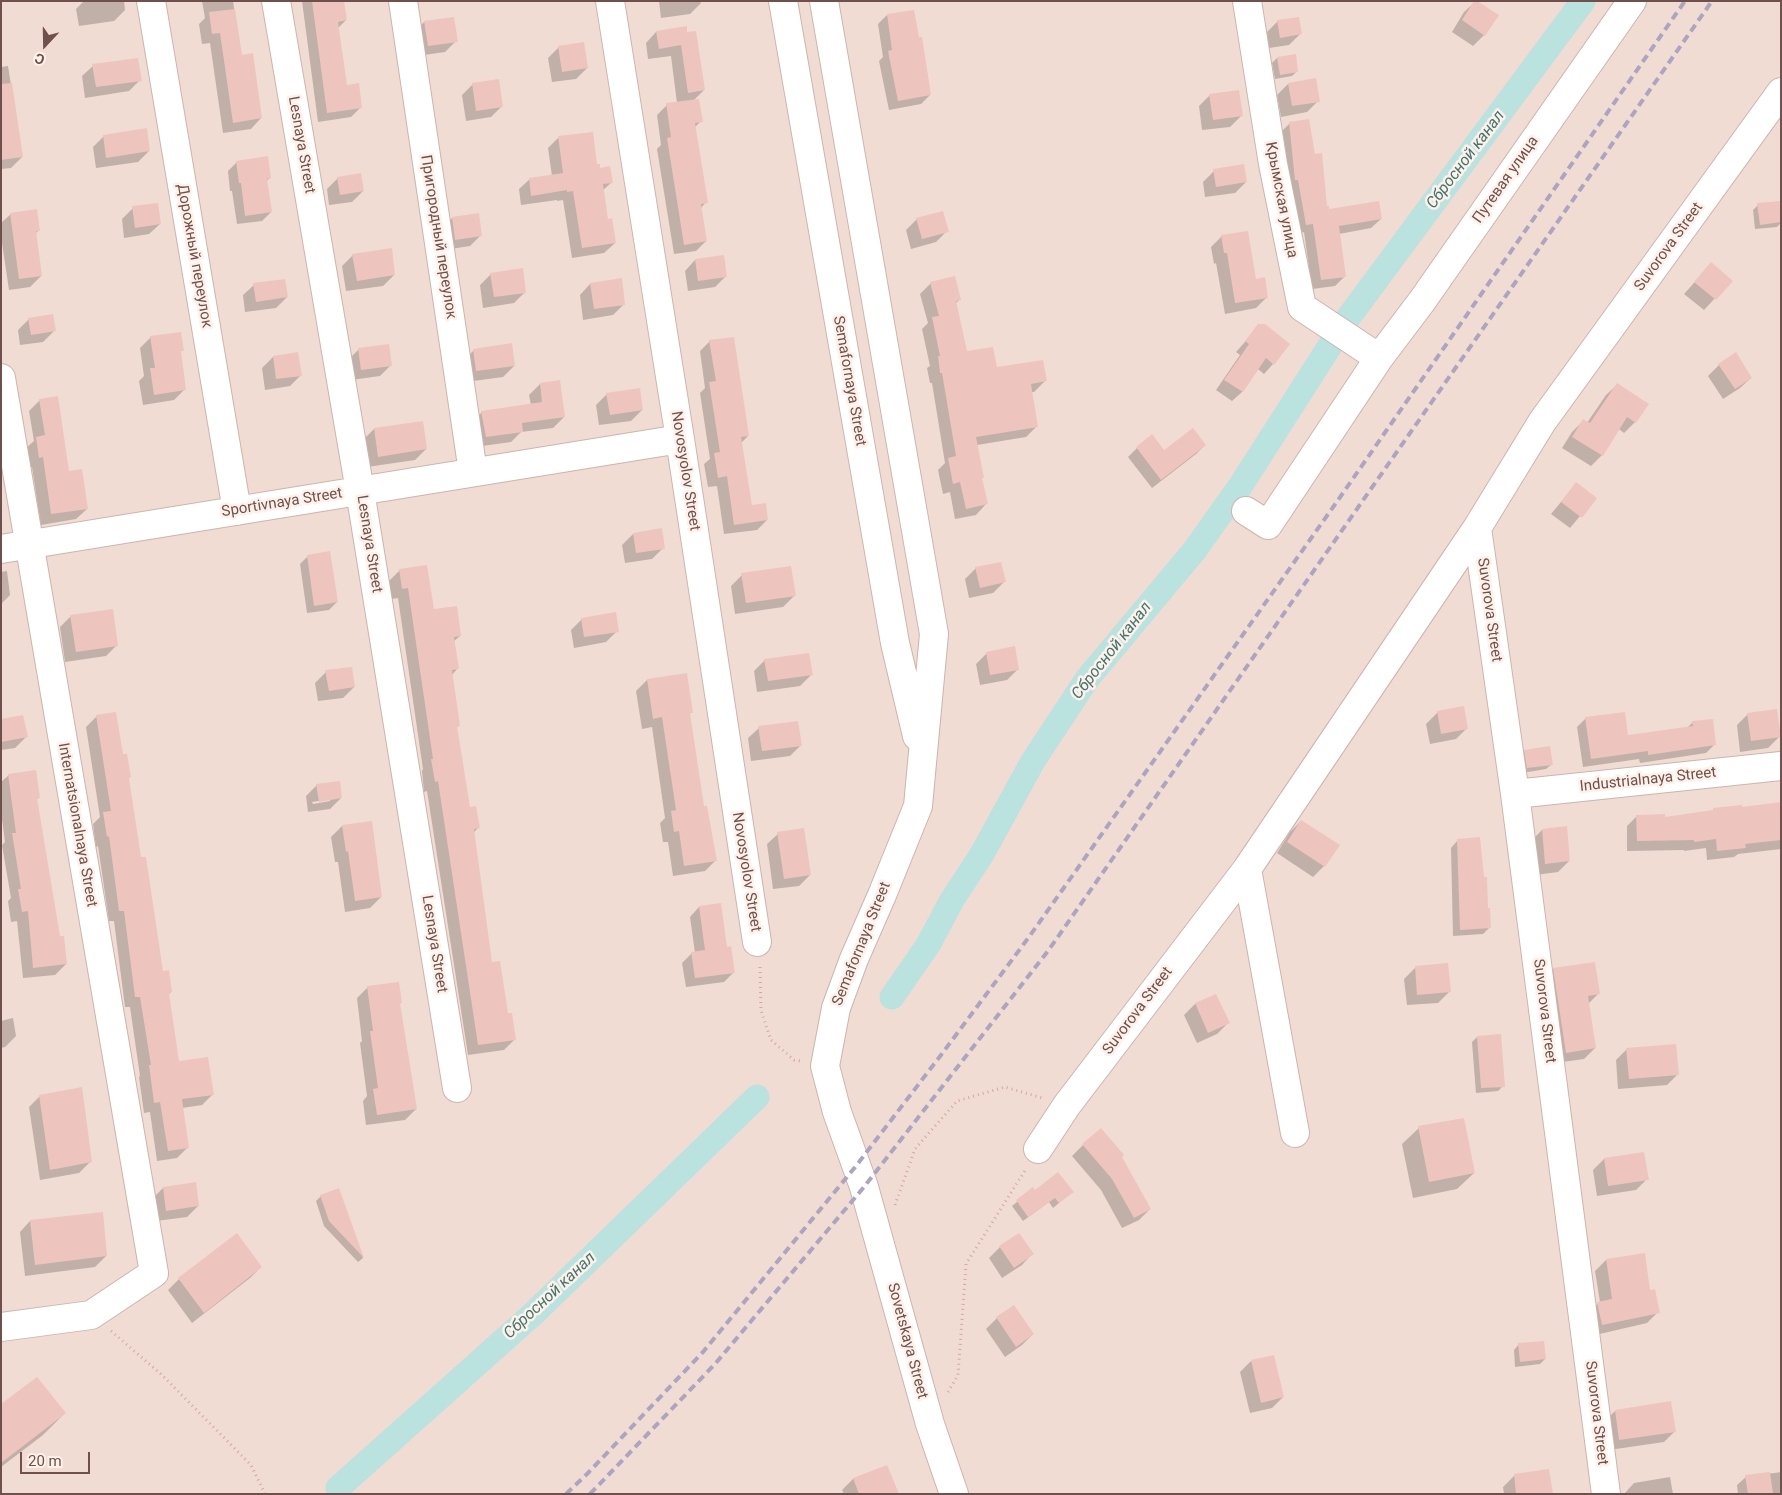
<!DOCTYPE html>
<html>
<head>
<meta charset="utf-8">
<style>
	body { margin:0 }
	#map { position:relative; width:1782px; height:1495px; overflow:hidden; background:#faece4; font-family:Roboto,sans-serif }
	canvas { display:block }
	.frame { position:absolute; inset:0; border:2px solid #70504c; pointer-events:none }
	.north { position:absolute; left:20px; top:20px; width:50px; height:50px; -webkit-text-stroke:4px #fdf1ea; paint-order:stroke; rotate:201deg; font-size:14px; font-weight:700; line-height:20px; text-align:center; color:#70504c }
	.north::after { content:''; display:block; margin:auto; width:18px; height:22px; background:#70504c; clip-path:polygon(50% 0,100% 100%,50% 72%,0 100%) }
	.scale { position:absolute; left:20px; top:1452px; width:70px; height:22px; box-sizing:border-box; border:2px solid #70504c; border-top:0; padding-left:6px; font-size:15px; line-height:18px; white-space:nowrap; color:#70504c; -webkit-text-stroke:4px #fdf1ea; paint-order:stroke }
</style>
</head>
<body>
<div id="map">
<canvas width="1782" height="1495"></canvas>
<div class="frame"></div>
<div class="north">С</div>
<div class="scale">20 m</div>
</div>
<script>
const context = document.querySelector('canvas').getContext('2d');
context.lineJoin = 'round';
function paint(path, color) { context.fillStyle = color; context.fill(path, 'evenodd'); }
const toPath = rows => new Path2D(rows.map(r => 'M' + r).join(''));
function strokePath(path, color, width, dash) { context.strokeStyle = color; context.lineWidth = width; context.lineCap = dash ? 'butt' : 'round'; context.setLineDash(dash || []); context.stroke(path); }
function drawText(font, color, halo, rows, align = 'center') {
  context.font = font + ' Roboto,sans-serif'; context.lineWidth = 5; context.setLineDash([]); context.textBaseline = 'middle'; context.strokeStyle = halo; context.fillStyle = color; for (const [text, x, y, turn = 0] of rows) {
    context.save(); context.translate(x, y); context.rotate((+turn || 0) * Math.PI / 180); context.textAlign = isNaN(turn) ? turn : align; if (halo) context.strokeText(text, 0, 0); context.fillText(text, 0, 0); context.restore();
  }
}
const residential = toPath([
	[1,1,1781,1,1781,1494,1,1494]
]);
const shadow = toPath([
	[84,1,124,1,125,10,114,21,79,26,76,9],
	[202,1,233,1,241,56,261,118,251,129,223,133,210,43,202,44,199,24,205,18],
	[302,1,343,1,346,20,337,29,346,86,361,107,351,117,318,122],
	[659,1,700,1,701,3,690,14,661,18],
	[1475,2,1484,35,1473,46,1452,32,1464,12],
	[887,15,930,95,921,104,889,110,879,61,883,57,878,24],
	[1278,21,1300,34,1289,45,1269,48,1267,32],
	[424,22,456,41,445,52,417,56,414,33],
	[656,32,686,34,704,90,693,101,701,121,694,128,706,202,701,208,706,241,696,251,674,254,657,149,661,145,657,115,667,105,677,103,671,56,648,59,646,43],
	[559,47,587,68,576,79,552,82,548,58],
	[1277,58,1297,71,1292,76,1275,79,1272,63],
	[8,66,22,157,11,168,1,169,1,67],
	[93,66,140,80,129,91,85,98,82,76],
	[473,84,502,106,491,117,466,121,462,95],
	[1288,84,1318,101,1307,112,1281,117,1277,95],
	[1210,95,1241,116,1230,127,1202,130,1199,106],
	[1290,123,1314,155,1326,207,1328,211,1381,219,1371,228,1339,234,1345,276,1335,286,1312,289,1304,232,1297,234,1280,133],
	[104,136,149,151,138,162,96,168,93,147],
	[558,138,596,166,612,182,602,191,607,220,615,243,604,253,572,258,563,200,557,201,557,200,521,205,519,189,530,179,552,176,548,148],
	[237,162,270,178,266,181,271,212,262,221,237,224,232,191,230,191,228,171],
	[1214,171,1246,182,1235,193,1205,197,1203,182],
	[338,178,363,191,352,202,329,205,327,189],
	[1758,205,1781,211,1781,223,1777,227,1755,229,1753,210],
	[133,208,160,224,149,234,124,238,122,219],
	[11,214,39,230,35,234,41,276,30,287,9,290,1,236,1,223],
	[452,218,481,235,470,246,444,250,441,229],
	[917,219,947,231,936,242,911,249,906,230],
	[1222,236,1267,297,1256,308,1225,314,1216,263,1214,264,1211,247],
	[353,255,394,275,383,286,346,291,342,266],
	[695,260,726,276,715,287,688,291,685,271],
	[1711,264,1731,281,1704,310,1684,294],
	[491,274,525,292,514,303,483,308,480,285],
	[931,283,960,299,955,304,966,353,996,369,1045,381,1034,392,1031,392,1037,426,1026,437,977,445,981,479,986,504,976,515,955,519,950,492,943,494,938,470,945,463,932,383,930,383,927,368,930,366,922,329,928,323,920,294],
	[590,284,624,304,613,315,583,320,580,295],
	[254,285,287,297,276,308,245,312,243,295],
	[29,319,54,331,43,342,20,345,18,330],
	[1259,326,1273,364,1264,374,1258,369,1242,392,1232,401,1216,390,1240,355,1236,352],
	[151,337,182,350,180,353,185,389,174,400,143,405,139,381,144,376,140,348],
	[710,341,748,436,741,443,751,506,767,520,757,530,724,534,717,486,708,487,704,464,710,459,700,393,705,388,700,351],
	[359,349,391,365,380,376,351,380,348,360],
	[474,350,514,366,503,377,466,382,463,361],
	[273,357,301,375,290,386,265,390,262,368],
	[1719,365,1751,378,1740,388,1723,399,1708,376],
	[540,384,564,417,553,428,521,432,511,442,475,447,471,423,482,412,531,405,529,395],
	[1617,385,1635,422,1624,433,1619,429,1602,455,1591,466,1562,448,1572,432,1583,421,1587,423,1606,395],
	[607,394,642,410,631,421,599,425,596,405],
	[40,400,68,473,87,509,76,519,41,525,32,467,28,468,25,449,34,441,29,411],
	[422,423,426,449,415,460,367,467,363,440,374,429],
	[1205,445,1196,454,1152,488,1128,457,1137,448,1164,452],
	[1576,484,1595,498,1570,528,1551,514],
	[633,534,663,548,652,559,625,563,622,545],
	[308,556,337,602,329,610,307,613,300,564],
	[976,568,1004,582,993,593,969,598,965,579],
	[400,570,433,611,460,636,453,642,457,669,452,675,458,726,456,728,469,808,478,828,473,833,491,964,515,1039,504,1050,468,1055,427,791,424,792,422,771,423,769,398,598,392,599,389,581],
	[7,571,10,595,1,604,1,572],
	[742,575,794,596,783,607,735,614,731,586],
	[71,616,117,645,106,656,65,662,60,627],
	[582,619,617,631,606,642,574,648,571,630],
	[987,653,1018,669,1007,680,980,685,976,664],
	[765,660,811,675,800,686,757,692,754,671],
	[326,672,354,687,343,698,318,701,315,683],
	[647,680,691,712,689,715,703,808,716,860,705,871,673,876,668,842,663,842,660,823,665,818,652,727,642,729,636,691],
	[1463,708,1467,728,1456,739,1430,744,1426,724,1437,713],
	[1748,714,1779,737,1768,748,1740,752,1737,725],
	[97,716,122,756,128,779,140,859,162,972,171,992,168,995,178,1062,213,1094,202,1105,182,1108,188,1147,177,1158,157,1161,150,1112,144,1113,139,1077,140,1076,130,1007,125,1007,114,921,109,921,98,846,96,847,93,824,100,817,86,727],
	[1586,718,1627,737,1687,728,1693,722,1715,744,1706,753,1640,763,1639,759,1583,767,1577,727],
	[1,721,26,737,15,748,1,750],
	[759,728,801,745,790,756,751,761,748,738],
	[1525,751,1552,764,1546,769,1522,773,1520,756],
	[9,775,39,797,36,800,59,938,66,964,55,975,23,978,17,921,11,922,8,901,11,898,2,845,5,842,1,811,1,782],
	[317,785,341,798,330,809,308,812,306,796],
	[330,799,330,801,313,804,312,802],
	[1781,803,1781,849,1738,854,1734,857,1707,860,1706,848,1684,851,1684,850,1627,851,1627,826,1637,816,1664,818,1711,811,1714,809,1741,808],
	[1301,821,1324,866,1313,877,1277,853,1290,832],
	[342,826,381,897,370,908,345,912,338,862,335,862,331,837],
	[1542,830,1569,861,1558,872,1535,875,1531,841],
	[778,834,810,875,799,886,773,889,767,844],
	[1458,840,1487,910,1490,927,1483,934,1453,936,1451,848],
	[720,904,726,948,734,972,724,982,686,987,682,963,692,953,695,953,690,917,699,907],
	[1415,968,1449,992,1438,1003,1407,1005,1404,979],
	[1554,969,1598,994,1588,1004,1595,1048,1584,1059,1555,1063,1543,980],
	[368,987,401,1003,399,1004,416,1109,405,1120,366,1125,363,1101,367,1096,360,1043,362,1041,357,998],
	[1215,996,1228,1023,1217,1034,1197,1043,1184,1015,1195,1004],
	[13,1018,16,1036,5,1047,1,1048,1,1021],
	[1477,1037,1503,1086,1498,1091,1476,1093,1472,1042],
	[1627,1049,1678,1074,1667,1085,1618,1089,1616,1060],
	[40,1096,90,1162,79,1173,40,1180,29,1107],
	[1419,1128,1474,1173,1457,1189,1413,1198,1402,1144],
	[1083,1145,1121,1156,1150,1209,1139,1220,1122,1228,1101,1190,1072,1156],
	[1643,1153,1647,1179,1636,1190,1597,1196,1593,1170,1604,1159],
	[163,1188,198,1206,187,1217,156,1221,152,1199],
	[1033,1189,1035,1191,1072,1192,1053,1208,1049,1202,1023,1221,1012,1206],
	[338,1190,363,1258,358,1262,324,1226,316,1201,321,1196],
	[30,1221,106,1256,95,1267,25,1276,20,1232],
	[1000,1247,1032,1254,1022,1265,1002,1278,989,1258],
	[1606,1260,1649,1292,1658,1312,1647,1323,1591,1336,1586,1314,1600,1302,1595,1271],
	[261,1267,250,1278,192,1323,168,1290,179,1279],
	[1013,1306,1033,1334,1022,1345,1005,1357,986,1329,997,1318],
	[1519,1344,1545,1359,1540,1364,1515,1367,1514,1350],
	[1251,1361,1283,1397,1272,1408,1250,1413,1240,1372],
	[1,1406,65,1413,43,1435,1,1467],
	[1615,1411,1675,1431,1664,1442,1609,1450,1604,1422],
	[886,1466,894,1494,844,1494,842,1490,853,1479],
	[1548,1471,1551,1494,1504,1494,1503,1487,1514,1476],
	[1781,1472,1781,1494,1738,1494,1737,1485,1746,1477],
	[1670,1477,1673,1494,1624,1494,1634,1483]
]);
const canal = toPath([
	[1348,318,1583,1],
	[892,997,928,945,952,900,982,854,1033,761,1087,679,1194,551,1241,485,1333,341],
	[338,1488,533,1314,757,1097]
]);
const building = toPath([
	[312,1,344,1,347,20,338,22,347,85,359,83,362,108,327,113],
	[1474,1,1477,1,1499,15,1485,36,1462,20],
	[235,9,242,55,253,53,262,118,233,123,220,33,212,34,209,12],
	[914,10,919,37,922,37,931,95,898,101,888,51,892,50,887,14],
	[454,17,458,42,428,46,424,21],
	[1299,17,1302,34,1280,38,1277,20],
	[687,26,687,32,696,31,705,90,688,93,681,45,659,49,656,31],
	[584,42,588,68,562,72,558,46],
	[1296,54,1298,72,1280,75,1277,57],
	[138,58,142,81,96,87,92,64],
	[1316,78,1320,102,1292,106,1288,83],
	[499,79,503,107,476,111,472,83],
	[12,83,23,157,1,160,1,84],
	[1239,90,1243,116,1213,120,1209,94],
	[699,99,703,122,695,123,708,203,701,204,707,241,684,245,667,138,671,137,666,103],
	[1309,119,1315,154,1322,153,1327,206,1329,206,1329,209,1379,201,1382,219,1339,226,1346,277,1321,280,1313,224,1306,225,1298,180,1295,180,1289,122],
	[147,128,150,151,106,158,103,135],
	[593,132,597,164,600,164,600,168,610,166,613,183,603,184,608,219,612,218,616,243,582,248,573,191,567,192,567,190,531,196,529,178,563,173,558,136],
	[268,156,271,178,267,179,272,212,245,216,241,183,239,183,236,161],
	[1244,164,1247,182,1216,187,1213,169],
	[361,173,364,191,340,195,337,177],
	[1781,201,1781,222,1760,225,1757,203],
	[158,203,161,224,135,228,132,206],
	[37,209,40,231,36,231,42,276,19,279,10,213],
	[943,211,949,232,922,239,916,218],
	[479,213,482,236,455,240,452,217],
	[1248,231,1256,279,1265,277,1268,298,1235,303,1227,253,1224,253,1221,235],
	[392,248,395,275,357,281,352,254],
	[724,255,727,277,698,281,695,259],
	[1711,262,1733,281,1716,300,1694,282],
	[523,268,526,293,494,297,490,273],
	[955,276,961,300,956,301,967,351,993,347,997,367,1043,360,1047,381,1031,384,1038,427,976,437,984,478,982,478,988,504,966,509,960,482,953,484,948,458,956,456,942,373,940,373,938,356,940,356,932,317,939,316,930,282],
	[622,278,625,305,594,309,590,283],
	[285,279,288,297,256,302,253,283],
	[53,314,56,331,31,335,28,318],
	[1258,324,1265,324,1290,344,1274,365,1266,358,1243,392,1224,380,1249,344,1245,341],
	[181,332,184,351,181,351,186,390,154,395,150,368,155,368,150,336],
	[734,337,749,436,741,437,752,505,766,503,768,520,734,525,727,476,718,478,714,453,720,452,709,382,716,381,709,340],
	[512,343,515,366,476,371,473,349],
	[389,344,392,366,361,370,358,348],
	[298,352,302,376,276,379,273,356],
	[1736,352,1752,378,1735,389,1718,364],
	[560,380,565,417,522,423,523,432,486,437,481,411,542,402,540,383],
	[1617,383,1649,404,1636,423,1627,417,1603,456,1572,437,1583,419,1590,423],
	[640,388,643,410,610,415,606,393],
	[58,396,69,471,82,469,88,509,51,514,43,457,39,458,36,437,45,435,39,399],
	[423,421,427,449,378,457,374,428],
	[1193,428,1206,445,1161,480,1136,447,1152,434,1164,450],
	[1576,482,1597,498,1582,518,1561,502],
	[662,528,665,549,636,553,633,533],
	[330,551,338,602,314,606,307,555],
	[1001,562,1006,582,980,588,975,567],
	[427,565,434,609,457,606,461,636,454,637,459,669,452,670,460,726,457,726,470,807,476,806,480,828,474,829,492,962,500,961,508,1013,512,1013,516,1040,478,1045,438,781,435,782,431,759,433,759,408,588,402,589,399,569],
	[791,566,796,596,746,603,741,573],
	[113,609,118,646,76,652,70,615],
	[616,612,619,632,584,637,581,618],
	[1015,646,1019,670,990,675,986,652],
	[809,653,813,675,768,681,764,659],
	[352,667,355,687,329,691,325,670],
	[687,673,693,713,690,713,704,806,707,806,717,861,684,866,679,831,674,832,671,811,676,810,662,717,653,719,647,679],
	[1464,706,1468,729,1441,734,1437,711],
	[1777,709,1781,737,1751,741,1747,713],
	[116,712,123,754,127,754,131,777,129,778,141,857,146,857,163,971,169,970,172,992,169,993,179,1061,208,1057,214,1095,182,1099,189,1148,168,1151,160,1102,154,1103,149,1065,151,1065,140,997,135,997,124,911,119,911,109,836,107,837,103,812,111,811,96,715],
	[1625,712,1628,735,1693,726,1692,721,1713,719,1716,745,1648,755,1648,751,1591,759,1585,717],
	[23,715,28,737,1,742,1,719],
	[798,721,802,746,762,751,758,726],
	[1550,746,1553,765,1527,768,1524,750],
	[36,770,40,798,37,798,60,936,64,936,67,964,33,968,28,911,22,912,18,889,21,889,12,833,16,833,8,774],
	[340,781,342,798,319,802,316,784],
	[1781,802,1781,840,1745,844,1746,848,1717,851,1716,839,1694,842,1694,840,1637,841,1636,815,1665,814,1665,817,1713,810,1713,808,1742,805,1742,807],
	[1301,820,1340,845,1325,867,1287,842],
	[372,821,382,897,355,901,348,851,346,852,342,825],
	[1567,826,1570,861,1545,864,1542,829],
	[804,828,811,875,784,879,777,832],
	[1480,837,1484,877,1487,877,1488,908,1490,908,1491,928,1460,930,1457,839],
	[721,903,727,947,731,946,735,973,695,978,691,952,705,950,699,906],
	[1595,962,1600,994,1588,996,1596,1048,1566,1053,1553,968],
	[1448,963,1451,992,1417,995,1415,966],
	[399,982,402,1003,400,1003,417,1109,377,1115,373,1089,378,1088,370,1031,373,1031,367,986],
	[1216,994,1230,1023,1208,1033,1195,1003],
	[1501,1034,1505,1087,1481,1088,1477,1036],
	[1676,1044,1679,1075,1629,1079,1626,1048],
	[82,1087,92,1162,50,1170,39,1095],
	[1464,1118,1475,1173,1429,1182,1418,1126],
	[1101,1128,1124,1155,1122,1157,1151,1209,1134,1218,1112,1179,1082,1144],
	[1644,1152,1649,1180,1608,1186,1604,1158],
	[1058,1172,1074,1192,1059,1203,1055,1198,1028,1217,1016,1200,1033,1187,1035,1190],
	[196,1182,199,1206,166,1211,163,1187],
	[339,1188,364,1258,329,1221,320,1195],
	[103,1212,107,1256,35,1265,30,1220],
	[237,1233,262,1267,204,1313,178,1278],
	[1019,1233,1034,1254,1014,1268,999,1246],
	[1645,1253,1650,1290,1655,1289,1660,1313,1602,1325,1597,1302,1612,1299,1606,1259],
	[1014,1305,1034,1334,1016,1347,996,1317],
	[1544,1341,1546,1359,1520,1362,1518,1343],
	[1274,1355,1284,1397,1261,1403,1251,1360],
	[37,1377,66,1413,1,1463,1,1404],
	[1671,1401,1676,1432,1619,1440,1615,1410],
	[887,1465,899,1494,859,1494,853,1478],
	[1549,1469,1553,1494,1516,1494,1514,1474],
	[1770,1472,1773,1494,1748,1494,1745,1475]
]);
const path = toPath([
	[760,967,761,1011,771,1040,794,1060,800,1061],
	[895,1205,915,1149,957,1101,1005,1087,1042,1098],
	[111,1331,162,1375,251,1465,265,1494],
	[948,1392,958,1375,966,1264,1026,1169]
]);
const minor = toPath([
	[151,1,237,511],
	[276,1,360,491,457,1088],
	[403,1,473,472],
	[610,1,680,439,757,942],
	[783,1,895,643,917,736],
	[824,1,934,634,918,806,882,895,854,959,836,1008,825,1066,837,1112,864,1187,930,1424,954,1494],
	[1247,1,1273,164,1302,307,1379,358],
	[1,378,154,1273,91,1315,1,1327],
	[1246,511,1268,525,1379,358,1422,301,1632,1],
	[1477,528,1515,794,1606,1494],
	[1,549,680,439],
	[1515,794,1781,766],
	[1247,869,1295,1133],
	[1038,1149,1067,1105,1247,869,1477,528,1542,422,1781,92]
]);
const rail = toPath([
	[566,1494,587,1474,703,1352,856,1166,941,1055,1029,937,1336,503,1685,1],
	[590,1494,715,1364,864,1187,1048,951,1712,1]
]);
const streetNames = [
	["Lesnaya Street",301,145,80],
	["Путевая улица",1506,180,-55],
	["Крымская улица",1281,200,79],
	["Пригородный переулок",438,237,81],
	["Suvorova Street",1669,247,-54],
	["Дорожный переулок",194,256,80],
	["Semafornaya Street",849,381,80],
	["Novosyolov Street",685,471,81],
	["Sportivnaya Street",282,503,-9],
	["Lesnaya Street",369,544,81],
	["Suvorova Street",1489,610,82],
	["Industrialnaya Street",1648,780,-6],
	["Internatsionalnaya Street",77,825,80],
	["Novosyolov Street",746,872,81],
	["Lesnaya Street",434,944,81],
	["Semafornaya Street",862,944,-68],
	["Suvorova Street",1138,1011,-53],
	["Suvorova Street",1544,1011,83],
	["Sovetskaya Street",907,1341,75],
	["Suvorova Street",1596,1413,83]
];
const waterNames = [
	["Сбросной канал",1466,160,-53],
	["Сбросной канал",1112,651,-52],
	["Сбросной канал",550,1296,-43]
];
paint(residential, '#f1dcd3');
paint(shadow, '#0003');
strokePath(canal, '#bae2de', 25);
paint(building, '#edc5be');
strokePath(minor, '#cdb4ae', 30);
strokePath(path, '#d1a8a2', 3, [1, 4]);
strokePath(minor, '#fff', 28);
strokePath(rail, '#ada4c2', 4, [8, 5]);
drawText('15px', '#70504c', '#fdf1ea', streetNames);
drawText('italic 16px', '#427470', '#fdf1ea', waterNames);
</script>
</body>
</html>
